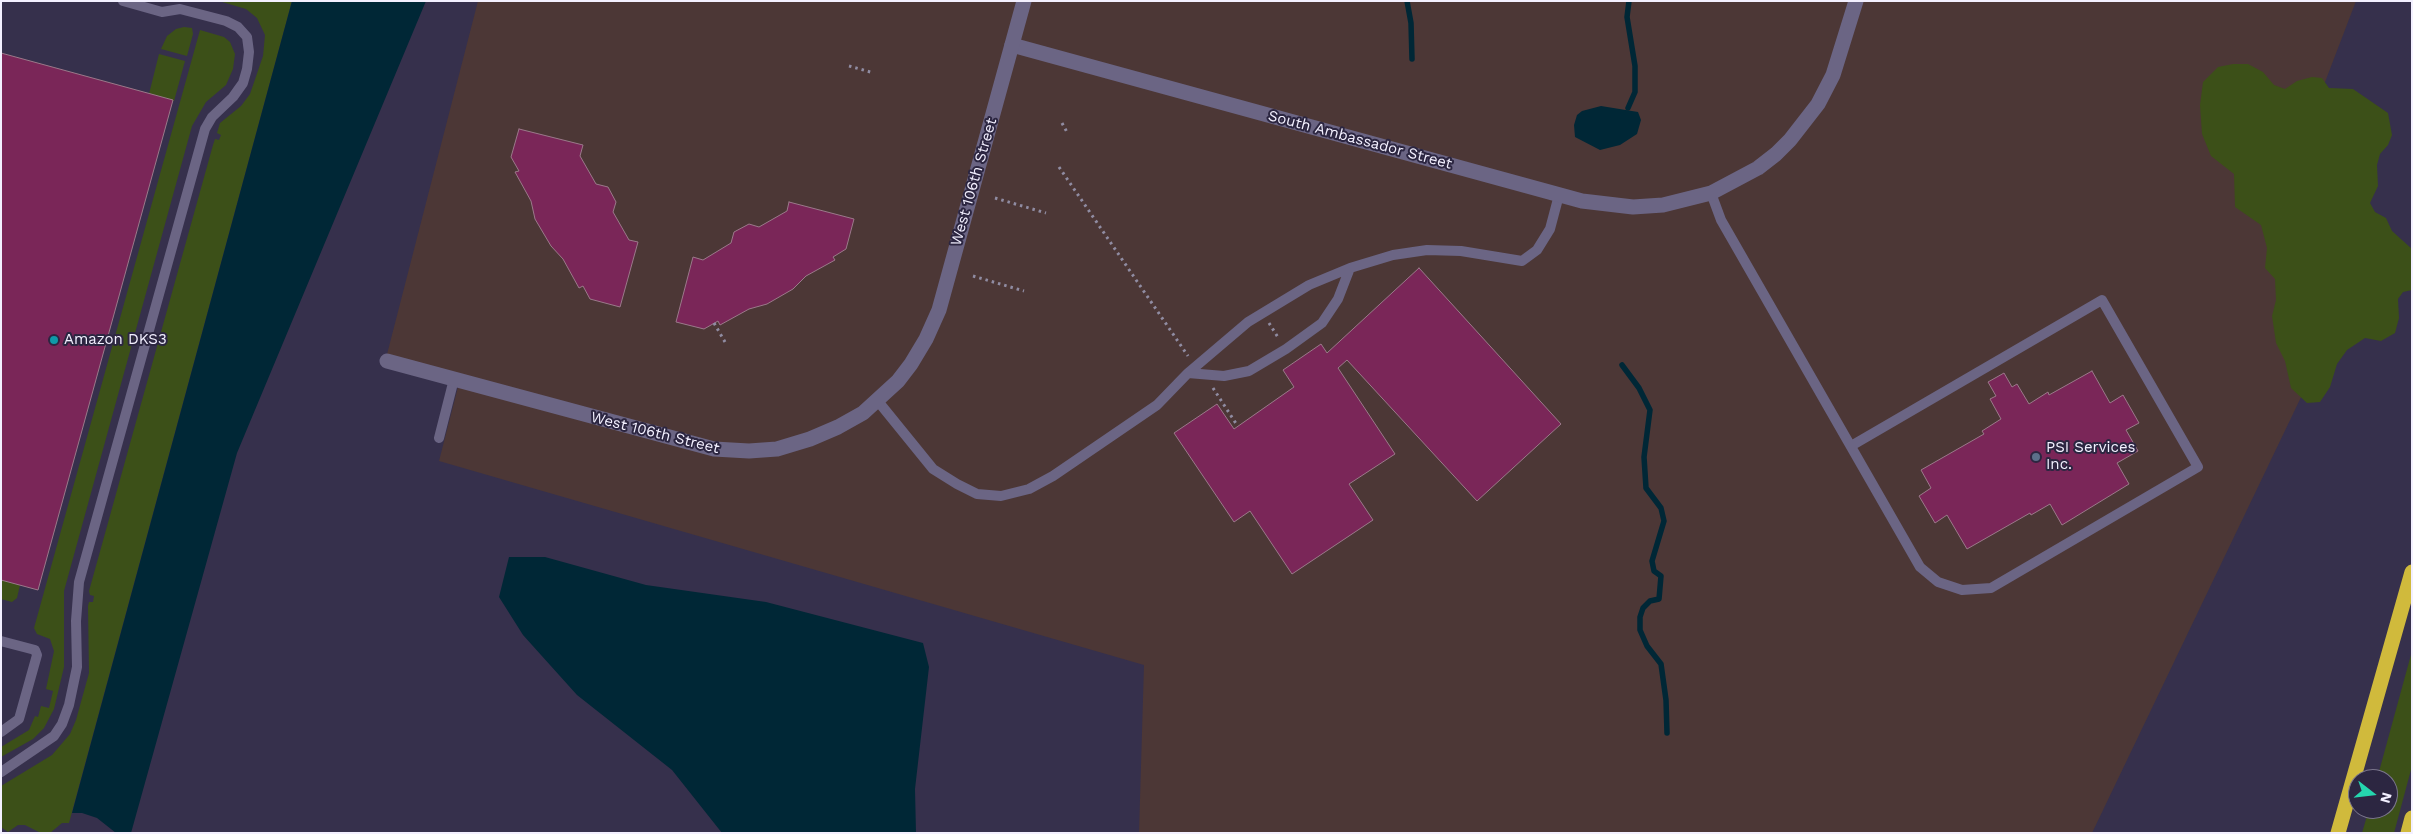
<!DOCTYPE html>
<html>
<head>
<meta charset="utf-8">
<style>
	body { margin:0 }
	#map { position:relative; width:2413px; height:834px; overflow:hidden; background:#36304c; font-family:"Work Sans",sans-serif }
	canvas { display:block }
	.frame { position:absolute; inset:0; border:2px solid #f3f0ff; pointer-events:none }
	.north { position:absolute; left:2348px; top:769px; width:50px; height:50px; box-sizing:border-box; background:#2c2641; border:1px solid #7c778d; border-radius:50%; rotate:106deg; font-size:14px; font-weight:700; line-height:20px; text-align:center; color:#f3f0ff }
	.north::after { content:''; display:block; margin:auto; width:18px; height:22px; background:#25d5ae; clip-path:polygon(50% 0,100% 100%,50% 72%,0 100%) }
</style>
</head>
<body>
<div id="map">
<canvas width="2413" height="834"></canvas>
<div class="frame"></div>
<div class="north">N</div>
</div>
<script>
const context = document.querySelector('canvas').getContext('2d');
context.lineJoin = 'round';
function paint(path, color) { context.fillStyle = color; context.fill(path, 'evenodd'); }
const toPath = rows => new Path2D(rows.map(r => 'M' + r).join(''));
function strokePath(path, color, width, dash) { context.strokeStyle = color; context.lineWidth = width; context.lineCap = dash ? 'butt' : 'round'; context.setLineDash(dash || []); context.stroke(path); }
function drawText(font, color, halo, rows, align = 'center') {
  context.font = font + ' "Work Sans",sans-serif'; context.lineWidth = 4; context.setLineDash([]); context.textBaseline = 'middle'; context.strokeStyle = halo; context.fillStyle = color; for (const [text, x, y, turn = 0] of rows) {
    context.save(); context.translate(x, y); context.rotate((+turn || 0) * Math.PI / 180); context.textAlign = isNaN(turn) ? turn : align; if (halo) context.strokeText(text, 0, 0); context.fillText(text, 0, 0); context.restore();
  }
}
const commercial = toPath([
	[478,1,2356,1,2275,213,2374,245,2092,833,1139,833,1144,665,439,461,458,387,384,366]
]);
const green = toPath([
	[219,1,292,1,69,823,62,823,50,833,41,833,25,825,18,825,8,832,1,827,1,786,52,755,70,734,76,720,89,673,88,606,89,602,93,602,94,596,90,595,89,591,213,145,215,139,219,140,221,135,217,133,220,123,241,106,250,94,263,56,265,35,257,18,246,9],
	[184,27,192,28,193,34,187,56,161,49,167,36,176,29],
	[200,30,224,37,230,42,235,54,233,69,226,85,206,102,192,126,64,591,64,667,54,709,44,728,33,739,1,757,1,747,29,730,35,716,38,717,41,706,49,708,53,691,46,689,54,651,50,639,37,634,34,628],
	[159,54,185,61,174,101,149,94],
	[2233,64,2248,64,2263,72,2274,85,2285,89,2297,81,2312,77,2322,78,2329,88,2353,89,2388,113,2392,135,2388,145,2380,154,2377,165,2378,186,2370,203,2375,212,2386,218,2392,231,2412,249,2412,290,2403,292,2398,299,2399,318,2395,333,2381,341,2365,338,2347,350,2337,364,2330,387,2320,402,2307,403,2291,388,2285,361,2276,343,2272,316,2276,300,2275,279,2265,268,2267,248,2261,225,2235,207,2234,174,2211,156,2202,134,2200,105,2203,82,2218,67],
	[1,580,20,585,17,598,12,602,1,599],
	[2412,651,2412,766,2394,833,2362,833,2369,809,2388,809,2388,779,2377,779]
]);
const water = toPath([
	[292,1,426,1,237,453,131,833,116,833,97,818,82,813,72,813],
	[1601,106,1638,112,1641,120,1637,134,1620,145,1600,150,1575,137,1574,125,1577,115,1582,111],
	[509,557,545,557,646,585,766,602,923,643,929,667,915,789,916,833,722,833,672,770,577,695,523,635,499,597]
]);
const stream = toPath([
	[1407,1,1411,23,1412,59],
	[1628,108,1635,92,1635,66,1627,17,1629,1],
	[1622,365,1639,388,1650,410,1644,457,1646,488,1661,508,1664,521,1652,561,1654,571,1661,576,1659,599,1650,601,1643,608,1640,617,1640,630,1647,646,1661,664,1666,700,1667,733]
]);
const building = toPath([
	[1,53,173,100,38,590,1,580,1,53],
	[519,129,583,145,580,156,596,184,608,187,616,202,613,212,629,240,638,242,620,307,590,299,583,286,579,288,563,259,551,246,535,219,531,201,515,172,519,171,511,157,519,129],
	[789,202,854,219,846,249,833,257,835,260,806,276,793,289,767,304,749,309,720,325,718,321,704,329,676,322,693,257,703,260,731,243,734,232,749,224,759,227,787,211,789,202],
	[1419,268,1561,424,1477,501,1347,360,1338,368,1395,454,1349,484,1373,520,1292,574,1250,511,1234,522,1174,433,1217,404,1234,429,1294,387,1283,370,1321,344,1327,353,1419,268],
	[2092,371,2110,403,2123,395,2139,423,2126,430,2138,451,2117,463,2129,484,2062,525,2050,504,2031,515,2030,513,1967,549,1947,515,1935,523,1919,496,1931,488,1921,470,1984,434,1982,431,2001,419,1990,399,1996,396,1988,382,2004,373,2012,387,2017,384,2029,404,2048,392,2049,395,2092,371]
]);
const path = toPath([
	[849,66,874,73],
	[1062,123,1068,134],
	[1059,167,1188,356],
	[995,198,1046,213],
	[973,276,1024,291],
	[714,323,725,342],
	[1269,323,1279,339],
	[1213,388,1237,425]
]);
const lane = toPath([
	[1711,193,1721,220,1920,567,1938,582,1962,590,1991,588,2198,467,2102,300,1851,446],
	[1188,373,1224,376,1249,371,1286,349,1322,323,1338,299,1350,268],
	[877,400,933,469,957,484,977,494,1001,496,1029,489,1053,476,1157,405,1188,373,1248,322,1309,285,1350,268,1393,255,1427,250,1461,251,1522,261,1537,250,1550,229,1559,195],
	[439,438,454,379],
	[1,641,35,650,37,655,19,719,1,732],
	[1,772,54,736,62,724,69,705,77,667,76,621,79,582,205,129,212,117,233,97,243,83,247,69,249,52,247,37,238,27,226,21,180,9,162,12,123,1]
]);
const street = toPath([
	[1012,45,1582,201,1633,207,1663,205,1711,193,1758,168,1776,154,1790,140,1818,104,1833,75,1856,1]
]);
const secondary = toPath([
	[387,361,714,449,749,451,777,449,810,439,838,427,863,413,898,381,911,364,926,339,939,310,1024,1]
]);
const highway = toPath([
	[2338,833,2412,572],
	[2408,833,2412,818]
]);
const markers = [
	[54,340,5,"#0f9aa8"],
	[2036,457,5,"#5c6f8a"]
];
const streetNames = [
	["South Ambassador Street",1360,140,15],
	["West 106th Street",974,182,-74],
	["West 106th Street",655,433,14]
];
const poiNames = [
	["Amazon DKS3",64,340],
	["PSI Services",2046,448],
	["Inc.",2046,465]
];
paint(commercial, '#4c3736');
paint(green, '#3c5018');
paint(water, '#002736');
strokePath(stream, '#002736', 5.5);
paint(building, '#7a2658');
strokePath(building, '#9b798a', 1);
strokePath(path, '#908ca2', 3, [2.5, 4]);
strokePath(lane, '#6b6584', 10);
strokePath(street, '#6b6584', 15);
strokePath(secondary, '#6b6584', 15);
strokePath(highway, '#d0ba3c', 15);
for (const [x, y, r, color] of markers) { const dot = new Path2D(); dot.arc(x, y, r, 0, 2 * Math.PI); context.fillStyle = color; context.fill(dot); strokePath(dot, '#2c2641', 2); }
drawText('15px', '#f3f0ff', '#2c2641', streetNames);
drawText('15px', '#f3f0ff', '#2c2641', poiNames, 'left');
</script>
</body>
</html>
